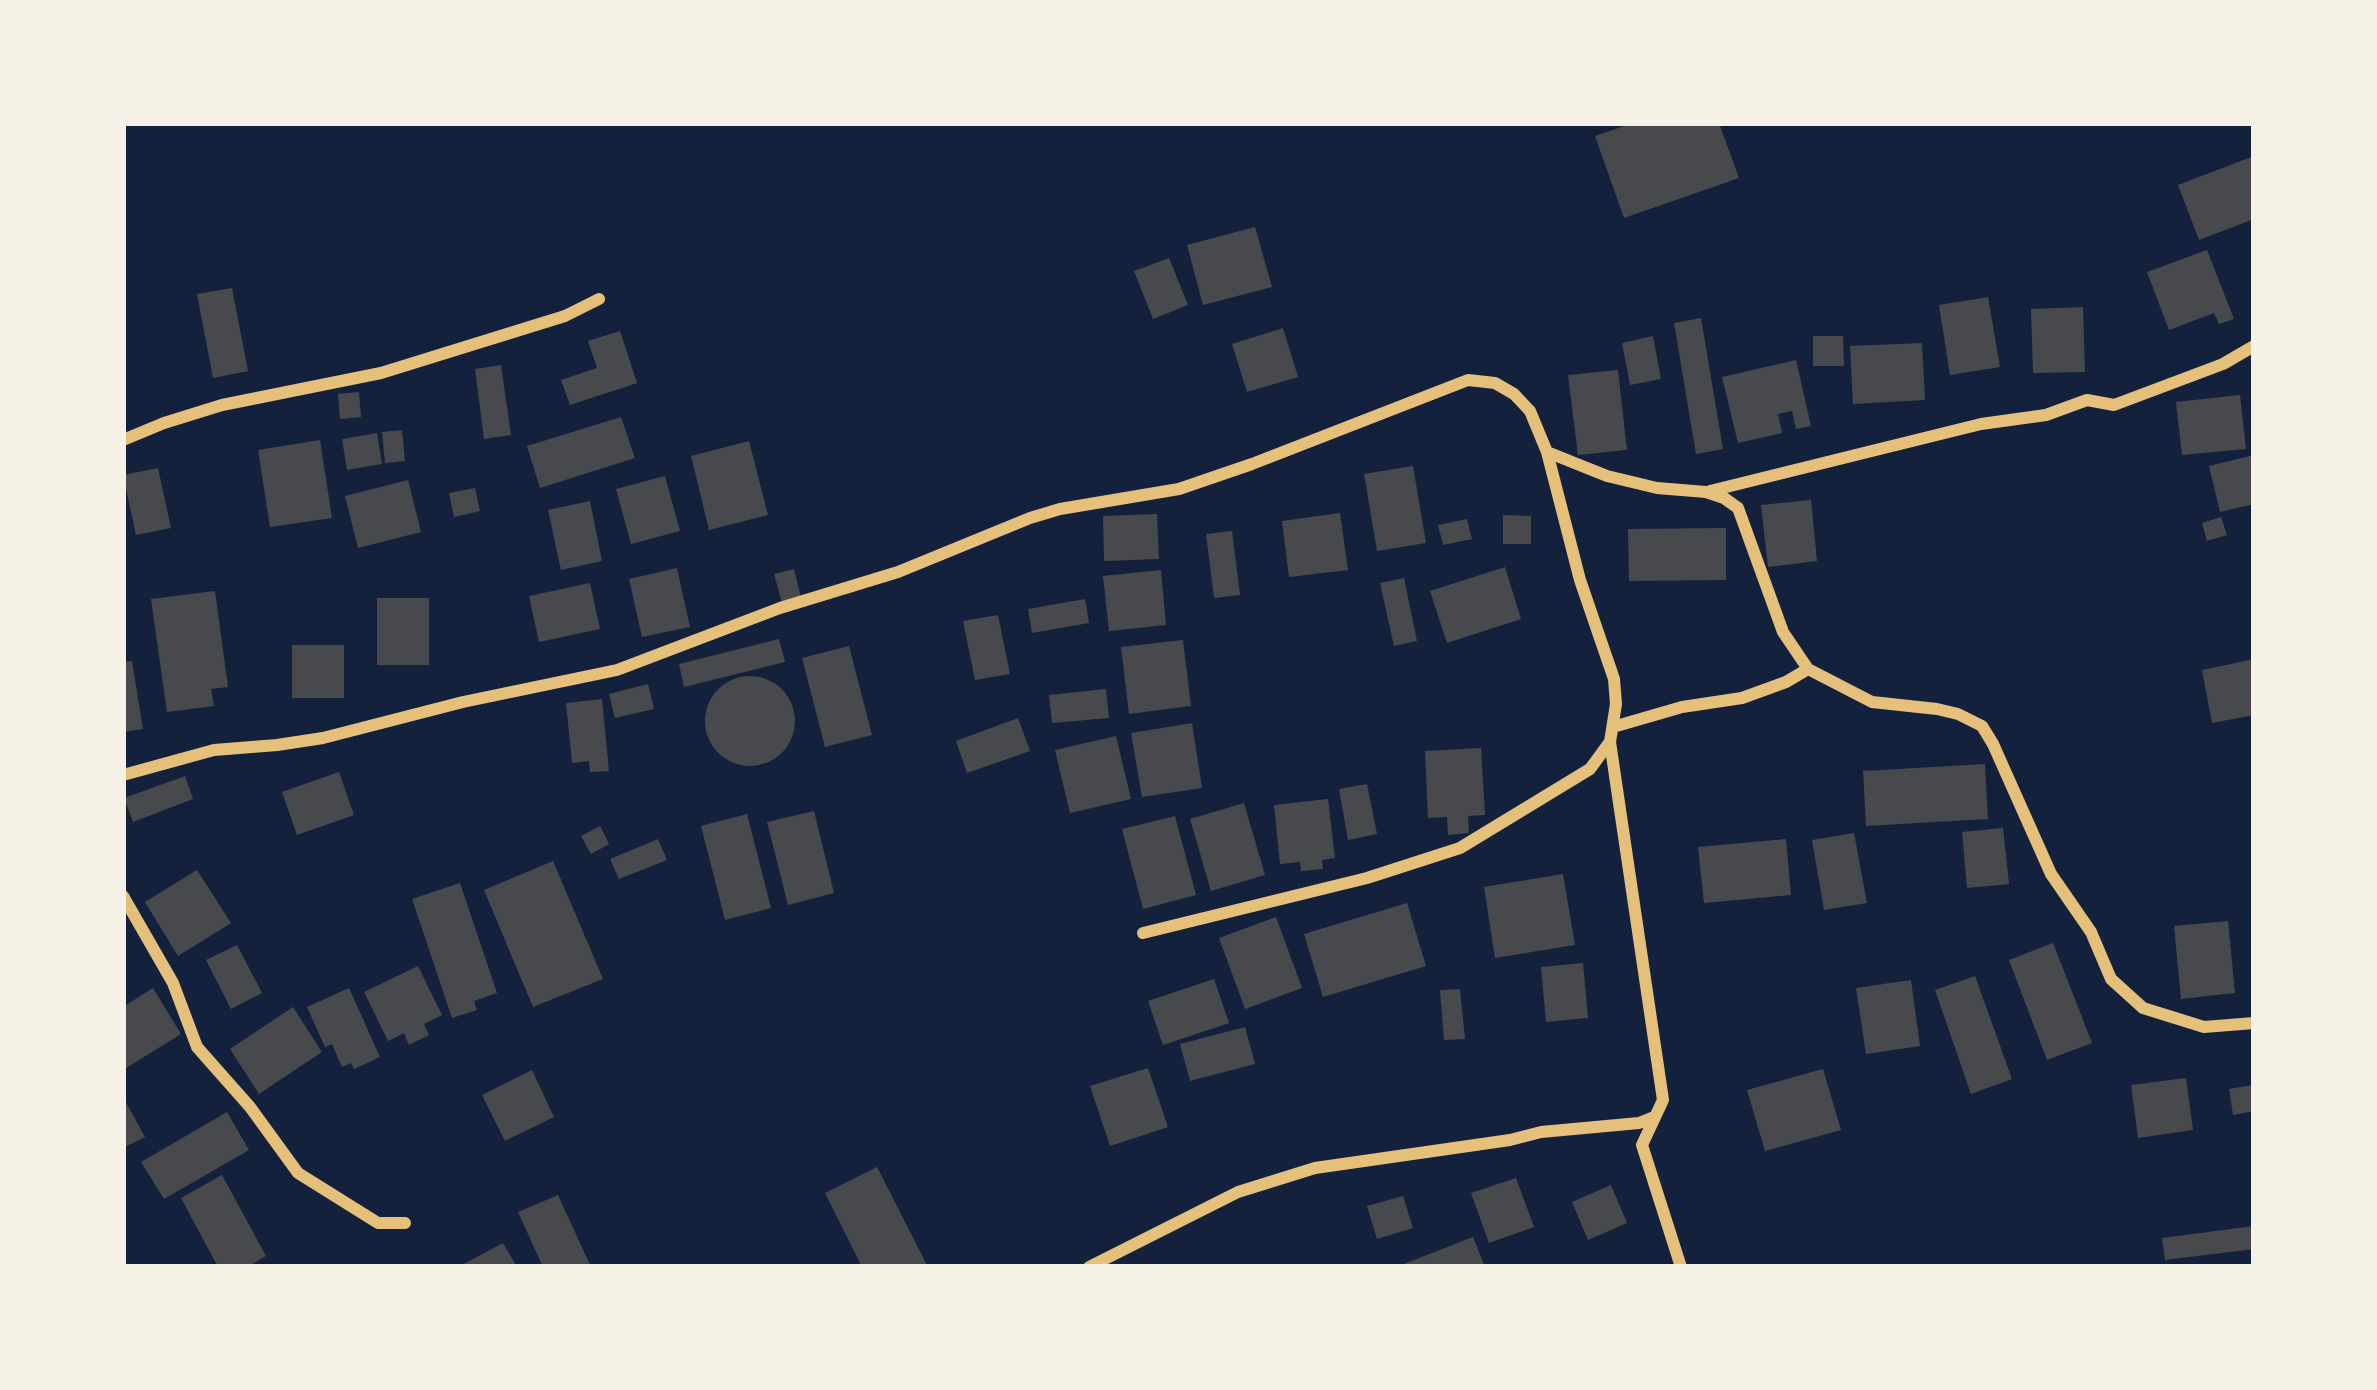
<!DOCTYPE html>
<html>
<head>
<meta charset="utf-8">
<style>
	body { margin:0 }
	#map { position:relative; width:2377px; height:1390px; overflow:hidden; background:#14213d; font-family:"Roboto Condensed",sans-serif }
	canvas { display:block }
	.frame { position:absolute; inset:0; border:126px solid #f6f1e7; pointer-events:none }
</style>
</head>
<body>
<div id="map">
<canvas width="2377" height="1390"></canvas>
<div class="frame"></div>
</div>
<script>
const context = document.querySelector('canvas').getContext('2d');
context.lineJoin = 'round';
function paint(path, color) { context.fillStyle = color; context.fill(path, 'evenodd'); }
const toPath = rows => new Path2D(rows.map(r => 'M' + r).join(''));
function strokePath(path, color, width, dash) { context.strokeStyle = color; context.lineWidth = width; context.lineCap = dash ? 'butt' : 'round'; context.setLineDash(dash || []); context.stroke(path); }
const building = toPath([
	[1633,123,1719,123,1739,178,1624,218,1595,136],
	[2254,156,2254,219,2199,240,2178,185],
	[1255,227,1272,287,1203,305,1187,245],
	[2207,250,2234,319,2219,324,2214,313,2169,330,2147,272],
	[1169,258,1188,305,1153,319,1134,271],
	[232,288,248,371,213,378,197,294],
	[1988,297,2000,367,1950,375,1939,305],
	[2083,307,2085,372,2033,373,2031,309],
	[1701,318,1723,449,1696,454,1674,323],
	[1283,328,1298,377,1247,392,1232,344],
	[620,331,637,383,570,405,561,380,597,368,588,341],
	[1653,336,1661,379,1630,385,1622,343],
	[1813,336,1843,336,1844,366,1813,366],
	[1922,343,1925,400,1853,404,1850,346],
	[1796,360,1811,426,1796,429,1792,411,1778,414,1782,433,1738,443,1722,377],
	[501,365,511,435,484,439,475,369],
	[1618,370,1627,450,1578,455,1568,375],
	[359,392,361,417,340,419,338,394],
	[2240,395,2246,449,2182,455,2176,402],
	[621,417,635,458,540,488,527,446],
	[402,430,405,461,385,463,382,432],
	[377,433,382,464,347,470,342,439],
	[320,440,332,518,270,527,258,450],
	[749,441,768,515,709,530,691,456],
	[2254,455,2254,504,2220,512,2209,466],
	[1413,466,1426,543,1377,551,1364,474],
	[158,468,171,528,136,535,123,475],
	[665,476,680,531,631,544,616,489],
	[408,480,421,532,358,548,345,496],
	[475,488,480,511,454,517,449,493],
	[1811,500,1817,561,1768,567,1761,505],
	[590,501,602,561,561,570,548,510],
	[1340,513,1348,570,1289,577,1282,521],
	[1157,514,1159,559,1104,561,1103,516],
	[1503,515,1531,516,1531,544,1503,544],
	[2221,517,2227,535,2207,541,2202,523],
	[1467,519,1472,539,1443,545,1438,525],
	[1726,528,1726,580,1629,581,1628,529],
	[1232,531,1240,595,1214,598,1206,534],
	[1505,567,1521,619,1447,643,1430,591],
	[677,568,690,627,642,637,629,579],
	[794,569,801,598,782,603,774,574],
	[1161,570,1166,625,1109,631,1103,576],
	[1404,578,1417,641,1394,646,1380,583],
	[590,583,600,629,539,642,529,596],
	[215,591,228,687,211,689,214,706,167,712,151,599],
	[377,598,429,598,429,665,377,665],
	[1085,599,1089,623,1032,633,1028,609],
	[998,615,1010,674,975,680,963,621],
	[779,639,785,662,684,687,679,664],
	[1183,640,1191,706,1129,714,1121,647],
	[292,645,344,645,344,698,292,698],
	[849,646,872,735,825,747,802,658],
	[2254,659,2254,715,2212,723,2202,670],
	[132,661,143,729,123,732,123,662],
	'705 721a45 45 0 1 1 90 0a45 45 0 1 1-90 0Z',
	[648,684,654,709,615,718,609,694],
	[1106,689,1109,718,1052,723,1049,695],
	[602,699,609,771,590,772,589,761,572,763,566,703],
	[1018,718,1030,751,967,773,956,741],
	[1192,723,1202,788,1142,797,1131,733],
	[1116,736,1131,799,1070,813,1055,750],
	[1481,748,1485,815,1468,816,1469,833,1448,835,1447,817,1428,818,1425,751],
	[1985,764,1988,819,1866,826,1863,771],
	[339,772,354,815,297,835,282,792],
	[185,776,193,799,133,822,124,798],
	[1367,784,1377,834,1348,840,1339,789],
	[1328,799,1335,858,1322,860,1323,869,1301,871,1300,862,1280,864,1274,805],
	[1244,803,1265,875,1211,891,1190,819],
	[814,811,834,893,788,905,767,822],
	[747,814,771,908,725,920,701,826],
	[1175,816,1196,895,1143,909,1122,829],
	[600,826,609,844,591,854,581,836],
	[2003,828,2009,884,1967,888,1962,832],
	[1854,833,1867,903,1824,910,1812,840],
	[658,839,667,860,619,879,610,859],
	[1786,839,1791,895,1704,903,1698,847],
	[553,861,603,979,533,1007,484,890],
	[197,870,231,923,178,956,145,902],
	[1563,874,1575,945,1495,958,1484,887],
	[460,883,497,993,474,1001,477,1010,452,1018,412,899],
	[1407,903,1426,966,1323,997,1304,934],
	[1276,917,1302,988,1245,1009,1219,938],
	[2228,921,2235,993,2181,999,2174,926],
	[2053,943,2092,1043,2047,1060,2009,960],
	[237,945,262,993,231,1009,206,960],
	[1583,963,1588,1018,1546,1022,1541,967],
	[418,966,442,1015,424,1024,429,1035,409,1045,404,1033,388,1041,364,992],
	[1975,976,2012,1079,1971,1094,1935,990],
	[1214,979,1229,1023,1163,1045,1148,1001],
	[1911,980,1920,1046,1866,1054,1856,988],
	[153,988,181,1034,123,1070,123,1007],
	[349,988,380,1057,354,1069,351,1063,342,1067,332,1044,325,1047,307,1007],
	[1460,989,1465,1039,1444,1040,1440,990],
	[293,1007,322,1052,259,1094,230,1049],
	[1245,1027,1255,1064,1190,1081,1180,1044],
	[1148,1068,1168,1127,1110,1146,1090,1086],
	[1823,1069,1841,1130,1765,1151,1747,1090],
	[532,1070,554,1117,505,1141,482,1095],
	[2186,1078,2193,1130,2138,1138,2131,1085],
	[2253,1085,2254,1111,2233,1115,2229,1089],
	[123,1097,145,1137,123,1148],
	[227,1112,249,1150,164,1199,141,1162],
	[877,1167,928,1267,862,1267,825,1193],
	[222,1175,266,1256,247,1267,218,1267,181,1198],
	[1516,1178,1534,1227,1489,1243,1471,1193],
	[1611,1185,1627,1223,1588,1240,1572,1202],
	[558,1195,591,1267,543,1267,518,1212],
	[1403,1196,1413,1228,1377,1239,1367,1206],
	[2254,1226,2254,1249,2165,1260,2162,1238],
	[1473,1237,1485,1267,1396,1267],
	[503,1243,517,1267,458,1267]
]);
const minor = toPath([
	[123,440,164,423,222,405,381,373,565,316,599,299],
	[1547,452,1607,476,1657,488,1706,492,1724,498,1738,508,1783,632,1808,669,1872,702,1937,709,1958,714,1982,726,1993,744,2051,874,2091,932,2111,979,2143,1008,2204,1027,2254,1023],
	[1710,491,1981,424,2046,415,2087,400,2114,405,2223,364,2254,346],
	[1613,727,1682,707,1742,698,1786,682,1808,669],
	[123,775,214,750,277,745,323,738,463,702,617,670,780,608,898,572,1030,518,1060,509,1179,489,1252,464,1468,380,1495,383,1514,394,1530,411,1547,452,1580,580,1614,679,1616,704,1610,742,1663,1100,1642,1145,1681,1267],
	[123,896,173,983,197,1047,250,1107,298,1173,378,1223,405,1223],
	[1143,933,1367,878,1460,848,1590,769,1609,743],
	[1089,1267,1238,1192,1315,1168,1510,1140,1541,1132,1639,1123,1654,1117]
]);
paint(building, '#48494c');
strokePath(minor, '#e5c07b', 12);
</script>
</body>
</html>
